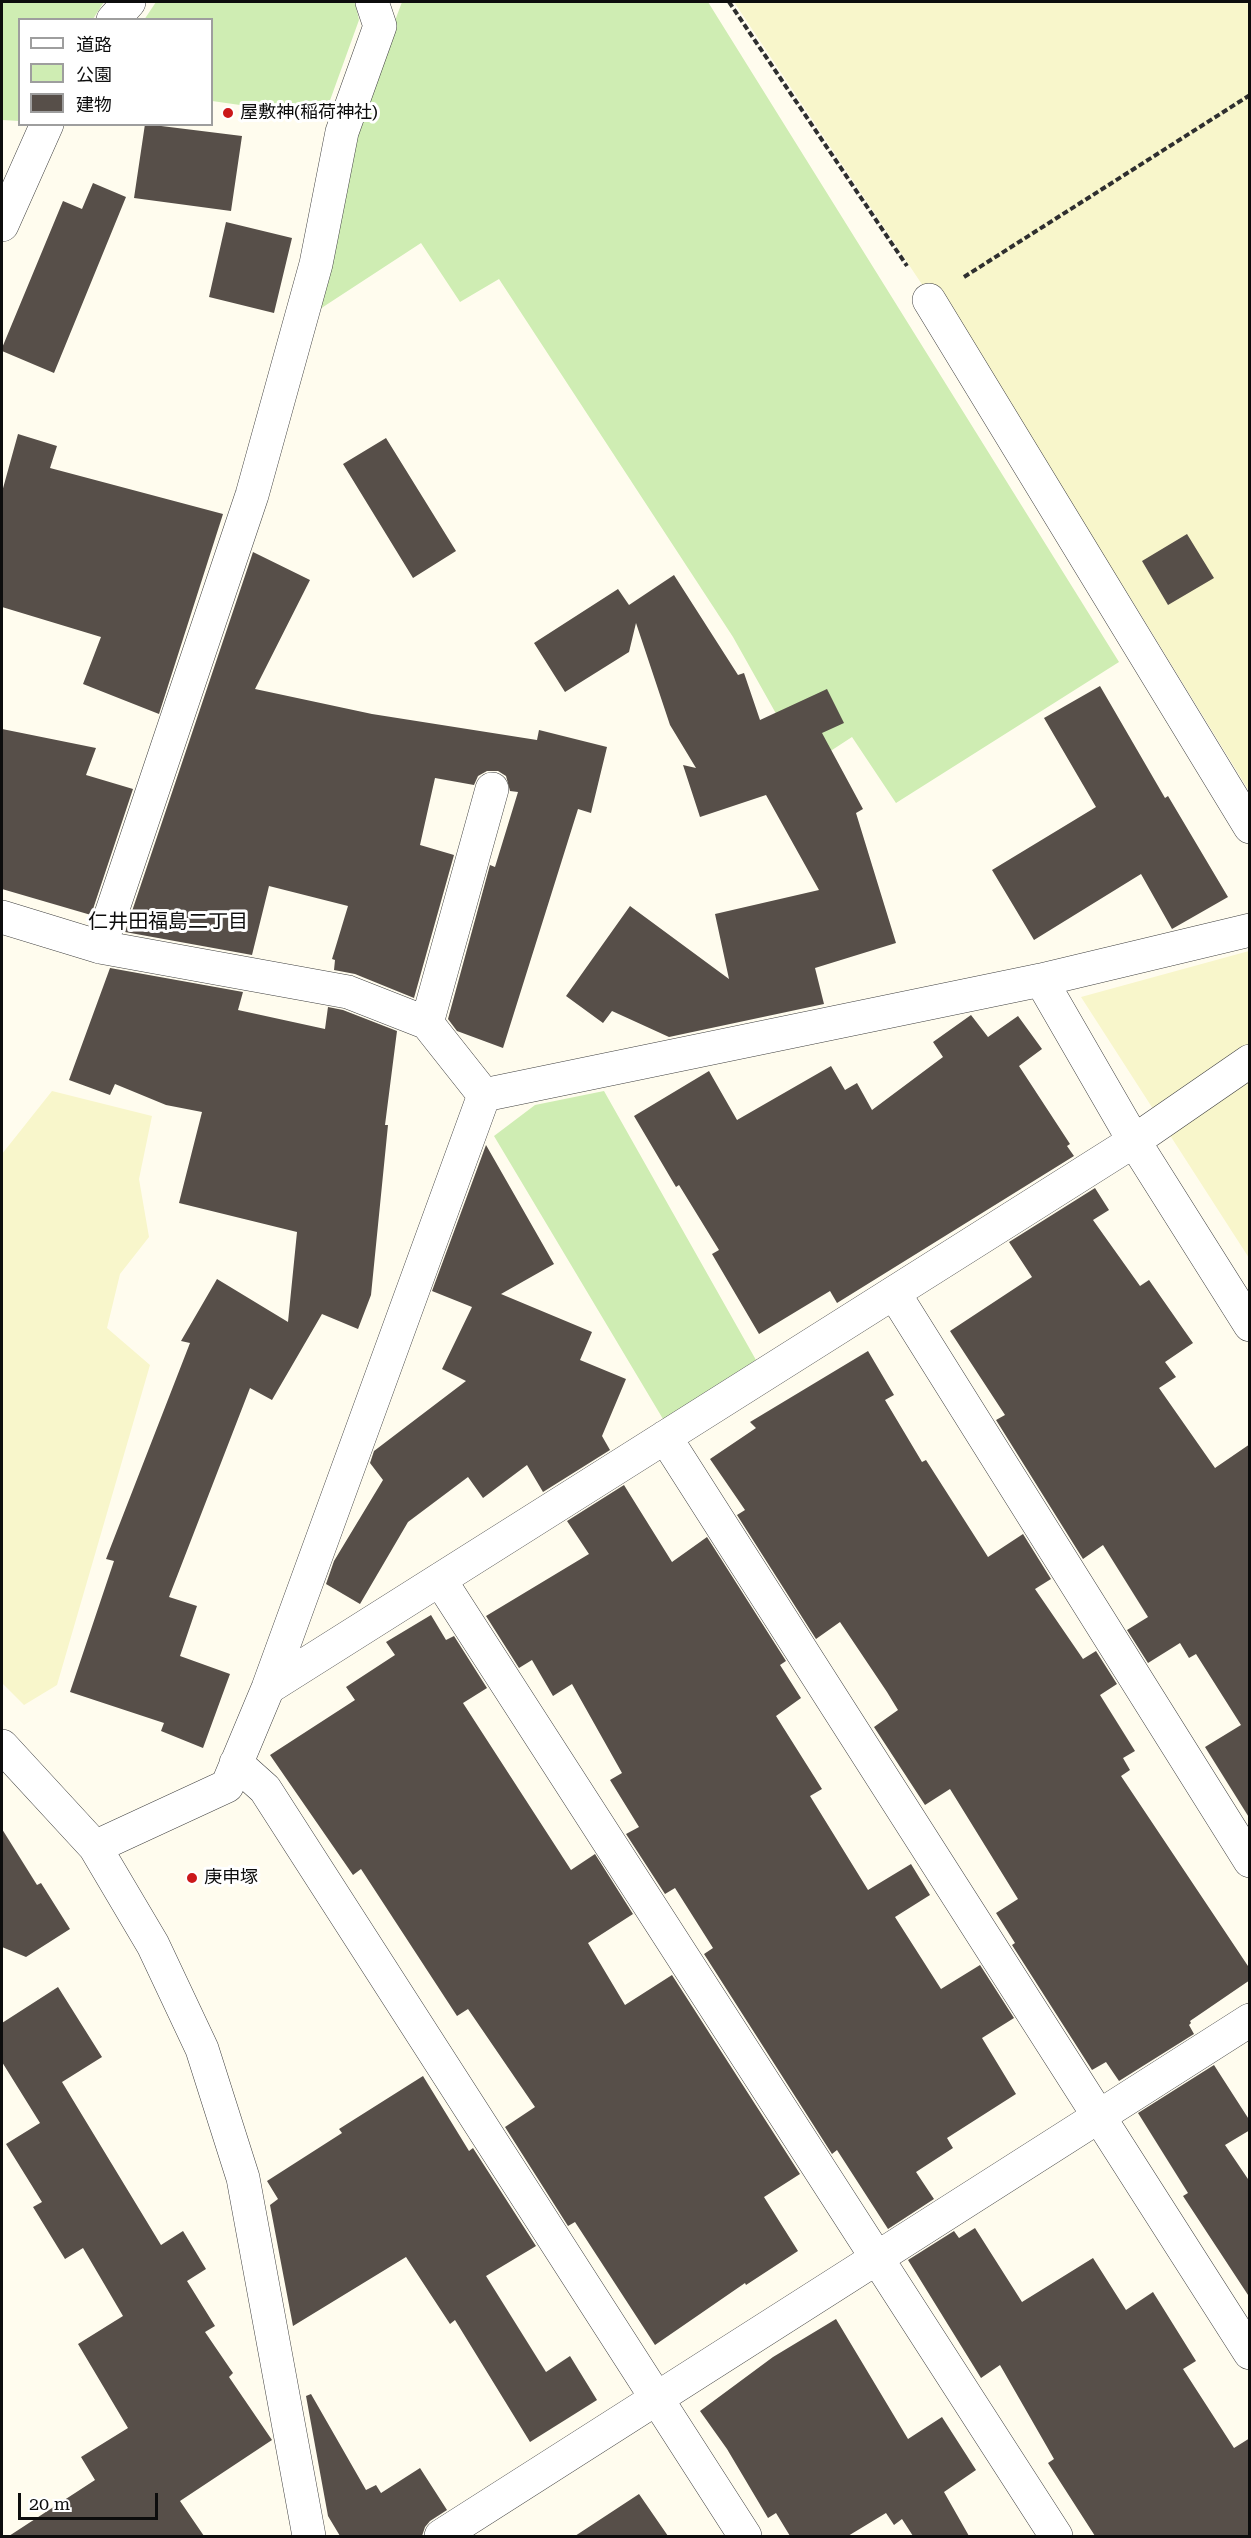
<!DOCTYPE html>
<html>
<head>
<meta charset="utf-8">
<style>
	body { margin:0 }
	#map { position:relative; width:1251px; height:2538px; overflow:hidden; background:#fffcee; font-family:"Roboto Serif","Noto Sans JP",serif }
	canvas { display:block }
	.frame { position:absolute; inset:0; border:3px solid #0d0d0d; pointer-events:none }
	.legend { position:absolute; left:18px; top:18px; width:195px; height:108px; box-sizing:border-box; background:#fff; border:2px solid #9e9e9e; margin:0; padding:8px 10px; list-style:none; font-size:18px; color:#0d0d0d }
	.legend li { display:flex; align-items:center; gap:12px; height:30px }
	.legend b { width:30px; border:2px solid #9e9e9e }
	.scale { position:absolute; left:18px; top:2493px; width:140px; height:27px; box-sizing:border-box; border:3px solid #0d0d0d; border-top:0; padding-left:8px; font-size:18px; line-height:21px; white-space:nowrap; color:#0d0d0d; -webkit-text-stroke:4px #fff; paint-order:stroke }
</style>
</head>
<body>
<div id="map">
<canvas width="1251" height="2538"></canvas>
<div class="frame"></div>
<ul class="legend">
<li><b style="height:8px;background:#fff"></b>道路</li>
<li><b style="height:16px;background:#cfedb3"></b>公園</li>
<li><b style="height:16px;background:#574f49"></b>建物</li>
</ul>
<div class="scale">20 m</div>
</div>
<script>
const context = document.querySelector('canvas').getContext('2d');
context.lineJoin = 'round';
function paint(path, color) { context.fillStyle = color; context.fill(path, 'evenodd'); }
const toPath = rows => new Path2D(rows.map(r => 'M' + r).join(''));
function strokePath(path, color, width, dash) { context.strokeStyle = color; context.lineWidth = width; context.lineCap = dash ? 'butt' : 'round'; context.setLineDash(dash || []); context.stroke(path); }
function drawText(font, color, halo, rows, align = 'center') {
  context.font = font + ' "Roboto Serif","Noto Sans JP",serif'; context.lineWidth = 6; context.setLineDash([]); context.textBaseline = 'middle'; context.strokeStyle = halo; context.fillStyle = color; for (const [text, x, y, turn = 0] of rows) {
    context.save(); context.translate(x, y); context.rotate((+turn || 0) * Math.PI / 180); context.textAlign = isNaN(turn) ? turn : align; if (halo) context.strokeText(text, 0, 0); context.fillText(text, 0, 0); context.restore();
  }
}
const farmland = toPath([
	[734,2,1249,2,1249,791,1128,594],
	[1249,951,1249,1258,1081,997],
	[52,1091,152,1116,139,1179,149,1237,120,1274,107,1328,150,1365,57,1685,24,1705,2,1683,2,1154]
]);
const green = toPath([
	[2,2,104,2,93,19,20,20,19,121,2,120],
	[156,2,355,2,359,20,324,117,212,101,212,20,144,20],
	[402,2,708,2,1119,662,896,803,852,737,806,767,733,637,499,279,460,302,421,243,320,309,350,140],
	[604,1091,756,1360,663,1419,494,1136,535,1105]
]);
const building = toPath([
	[145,124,242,136,231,211,134,198],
	[93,183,126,197,54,373,2,351,2,348,63,201,82,209],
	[226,222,292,238,274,313,209,297],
	[18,434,57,446,50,468,223,514,159,714,83,684,101,637,2,607,2,492],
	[386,438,456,551,413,578,343,464],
	[1187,534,1214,578,1168,605,1142,561],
	[253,552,310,580,255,689,372,714,537,740,539,730,607,747,591,813,578,809,503,1048,457,1031,448,1019,490,865,495,867,518,792,510,791,506,776,498,771,487,771,478,776,474,785,435,778,420,845,454,855,414,998,355,974,334,970,335,960,332,959,348,906,269,886,252,955,125,932],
	[674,575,738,675,744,673,760,720,827,689,844,723,822,733,863,809,856,813,896,943,815,968,824,1004,669,1037,612,1011,603,1023,566,996,630,906,729,979,715,914,819,890,766,795,700,817,683,765,696,768,670,725,636,623,629,652,565,692,534,643,618,589,629,605],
	[1100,686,1165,798,1168,796,1228,897,1172,929,1141,874,1034,940,992,870,1096,807,1044,718],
	[2,729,96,748,86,775,133,789,91,915,2,889],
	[110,968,243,992,238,1010,325,1029,328,1007,343,1010,397,1031,385,1125,388,1125,371,1295,358,1329,322,1314,272,1400,250,1388,169,1597,197,1606,180,1656,230,1674,203,1748,161,1731,164,1723,70,1692,114,1561,106,1559,190,1343,181,1341,217,1279,288,1322,297,1232,179,1203,202,1112,166,1105,115,1084,110,1095,69,1080],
	[971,1015,988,1037,1018,1016,1042,1049,1019,1066,1070,1144,1067,1146,1074,1156,837,1303,830,1291,759,1334,712,1254,719,1250,679,1185,676,1187,634,1116,709,1071,737,1120,831,1066,845,1090,857,1083,872,1110,943,1057,933,1042],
	[486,1145,554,1264,501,1294,592,1332,580,1360,626,1379,602,1436,610,1450,543,1492,527,1465,483,1498,468,1477,408,1522,360,1604,326,1584,334,1561,383,1480,370,1463,374,1451,466,1381,442,1369,472,1307,432,1291],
	[1095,1188,1109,1210,1093,1220,1140,1286,1149,1280,1193,1343,1165,1362,1176,1377,1159,1388,1215,1468,1250,1444,1250,1819,1205,1747,1241,1725,1196,1654,1189,1658,1180,1643,1148,1663,1127,1630,1148,1617,1103,1545,1083,1559,996,1420,1005,1415,950,1331,1032,1277,1009,1242],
	[868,1351,894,1395,885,1400,922,1462,926,1460,988,1557,1023,1534,1051,1579,1035,1589,1083,1659,1096,1651,1117,1684,1100,1695,1135,1751,1123,1758,1130,1770,1121,1776,1250,1969,1250,1980,1190,2021,1191,2023,1189,2025,1194,2034,1119,2081,1106,2062,1092,2070,1012,1945,1015,1943,996,1913,1018,1899,950,1789,925,1805,874,1727,898,1710,887,1692,840,1622,816,1639,737,1515,745,1510,710,1459,756,1428,750,1422],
	[624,1485,672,1562,707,1537,786,1661,780,1665,801,1698,776,1716,822,1789,810,1796,868,1890,911,1864,930,1895,895,1917,941,1989,980,1965,1014,2018,982,2038,1016,2094,947,2138,953,2148,916,2172,934,2199,888,2229,837,2150,832,2154,704,1954,713,1948,675,1888,665,1894,626,1834,639,1827,610,1780,622,1773,572,1684,553,1696,532,1660,519,1668,486,1616,589,1554,567,1521],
	[431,1615,446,1640,454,1636,487,1688,463,1703,571,1870,595,1854,633,1914,588,1943,625,2005,672,1975,800,2174,764,2197,798,2251,746,2285,745,2283,655,2345,575,2222,568,2226,505,2127,535,2107,468,2009,457,2016,361,1869,353,1875,270,1755,355,1700,346,1687,395,1655,386,1642],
	[2,1829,37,1885,41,1883,70,1929,26,1957,2,1947],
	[58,1987,102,2057,62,2082,161,2245,183,2231,206,2269,187,2281,215,2326,205,2332,233,2373,229,2377,272,2440,180,2501,204,2536,9,2536,95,2480,81,2457,128,2428,78,2344,123,2316,83,2248,65,2259,33,2207,42,2202,6,2144,40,2123,2,2062,2,2023],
	[1214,2065,1250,2121,1250,2130,1225,2145,1250,2182,1250,2298,1183,2196,1188,2193,1138,2113],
	[423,2076,469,2151,473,2148,536,2246,486,2276,546,2372,570,2356,597,2400,530,2442,455,2320,450,2324,406,2257,293,2326,270,2205,278,2199,267,2181,342,2133,339,2129],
	[975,2228,1022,2302,1093,2258,1126,2310,1153,2292,1196,2361,1183,2369,1234,2448,1250,2438,1250,2536,1095,2536,1048,2463,1054,2459,1000,2365,981,2378,908,2260,954,2231,959,2238],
	[836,2319,908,2439,942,2417,976,2470,944,2492,969,2536,913,2536,902,2519,894,2525,886,2513,848,2536,790,2536,776,2513,768,2518,727,2449,700,2411,773,2357],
	[311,2394,366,2490,376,2485,381,2493,420,2468,447,2510,430,2521,425,2527,422,2536,340,2536,328,2516,306,2396],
	[639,2494,668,2536,575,2536]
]);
const path = toPath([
	[729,2,907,266],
	[964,277,1250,95]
]);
const minor = toPath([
	[113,20,129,2],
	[2,225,47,124],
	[929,300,1250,827],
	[2,917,100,947,348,992,427,1023,484,1095],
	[100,947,252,495,316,264,342,132,380,26,372,2],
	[1041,980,1134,1141,1250,1325],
	[427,1023,492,789],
	[894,1293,1250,1861],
	[665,1437,1250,2353],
	[440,1580,1056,2536],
	[268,1688,1134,1141,1250,1061],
	[2,1746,95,1847,153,1945,202,2049,243,2178,309,2536],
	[236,1763,265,1789,745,2536],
	[95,1847,227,1786,268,1688,484,1095,1041,980,1250,930],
	[441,2536,1250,2020]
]);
const markers = [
	[228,113,6,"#cb181a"],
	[192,1878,6,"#cb181a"]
];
const poiNames = [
	["屋敷神(稲荷神社)",240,113],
	["庚申塚",204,1878]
];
const neighbourhoodNames = [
	["仁井田福島二丁目",168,922]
];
paint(farmland, '#f8f6cb');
paint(green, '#cfedb3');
paint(building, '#574f49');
strokePath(minor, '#404040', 34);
strokePath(path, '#2f2f2f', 4, [6, 3]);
strokePath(minor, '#fff', 33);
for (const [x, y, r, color] of markers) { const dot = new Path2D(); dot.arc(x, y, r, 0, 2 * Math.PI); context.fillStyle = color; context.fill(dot); strokePath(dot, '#fff', 2); }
drawText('18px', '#0d0d0d', '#fff', poiNames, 'left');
drawText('20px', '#0d0d0d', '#fff', neighbourhoodNames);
</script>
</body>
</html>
